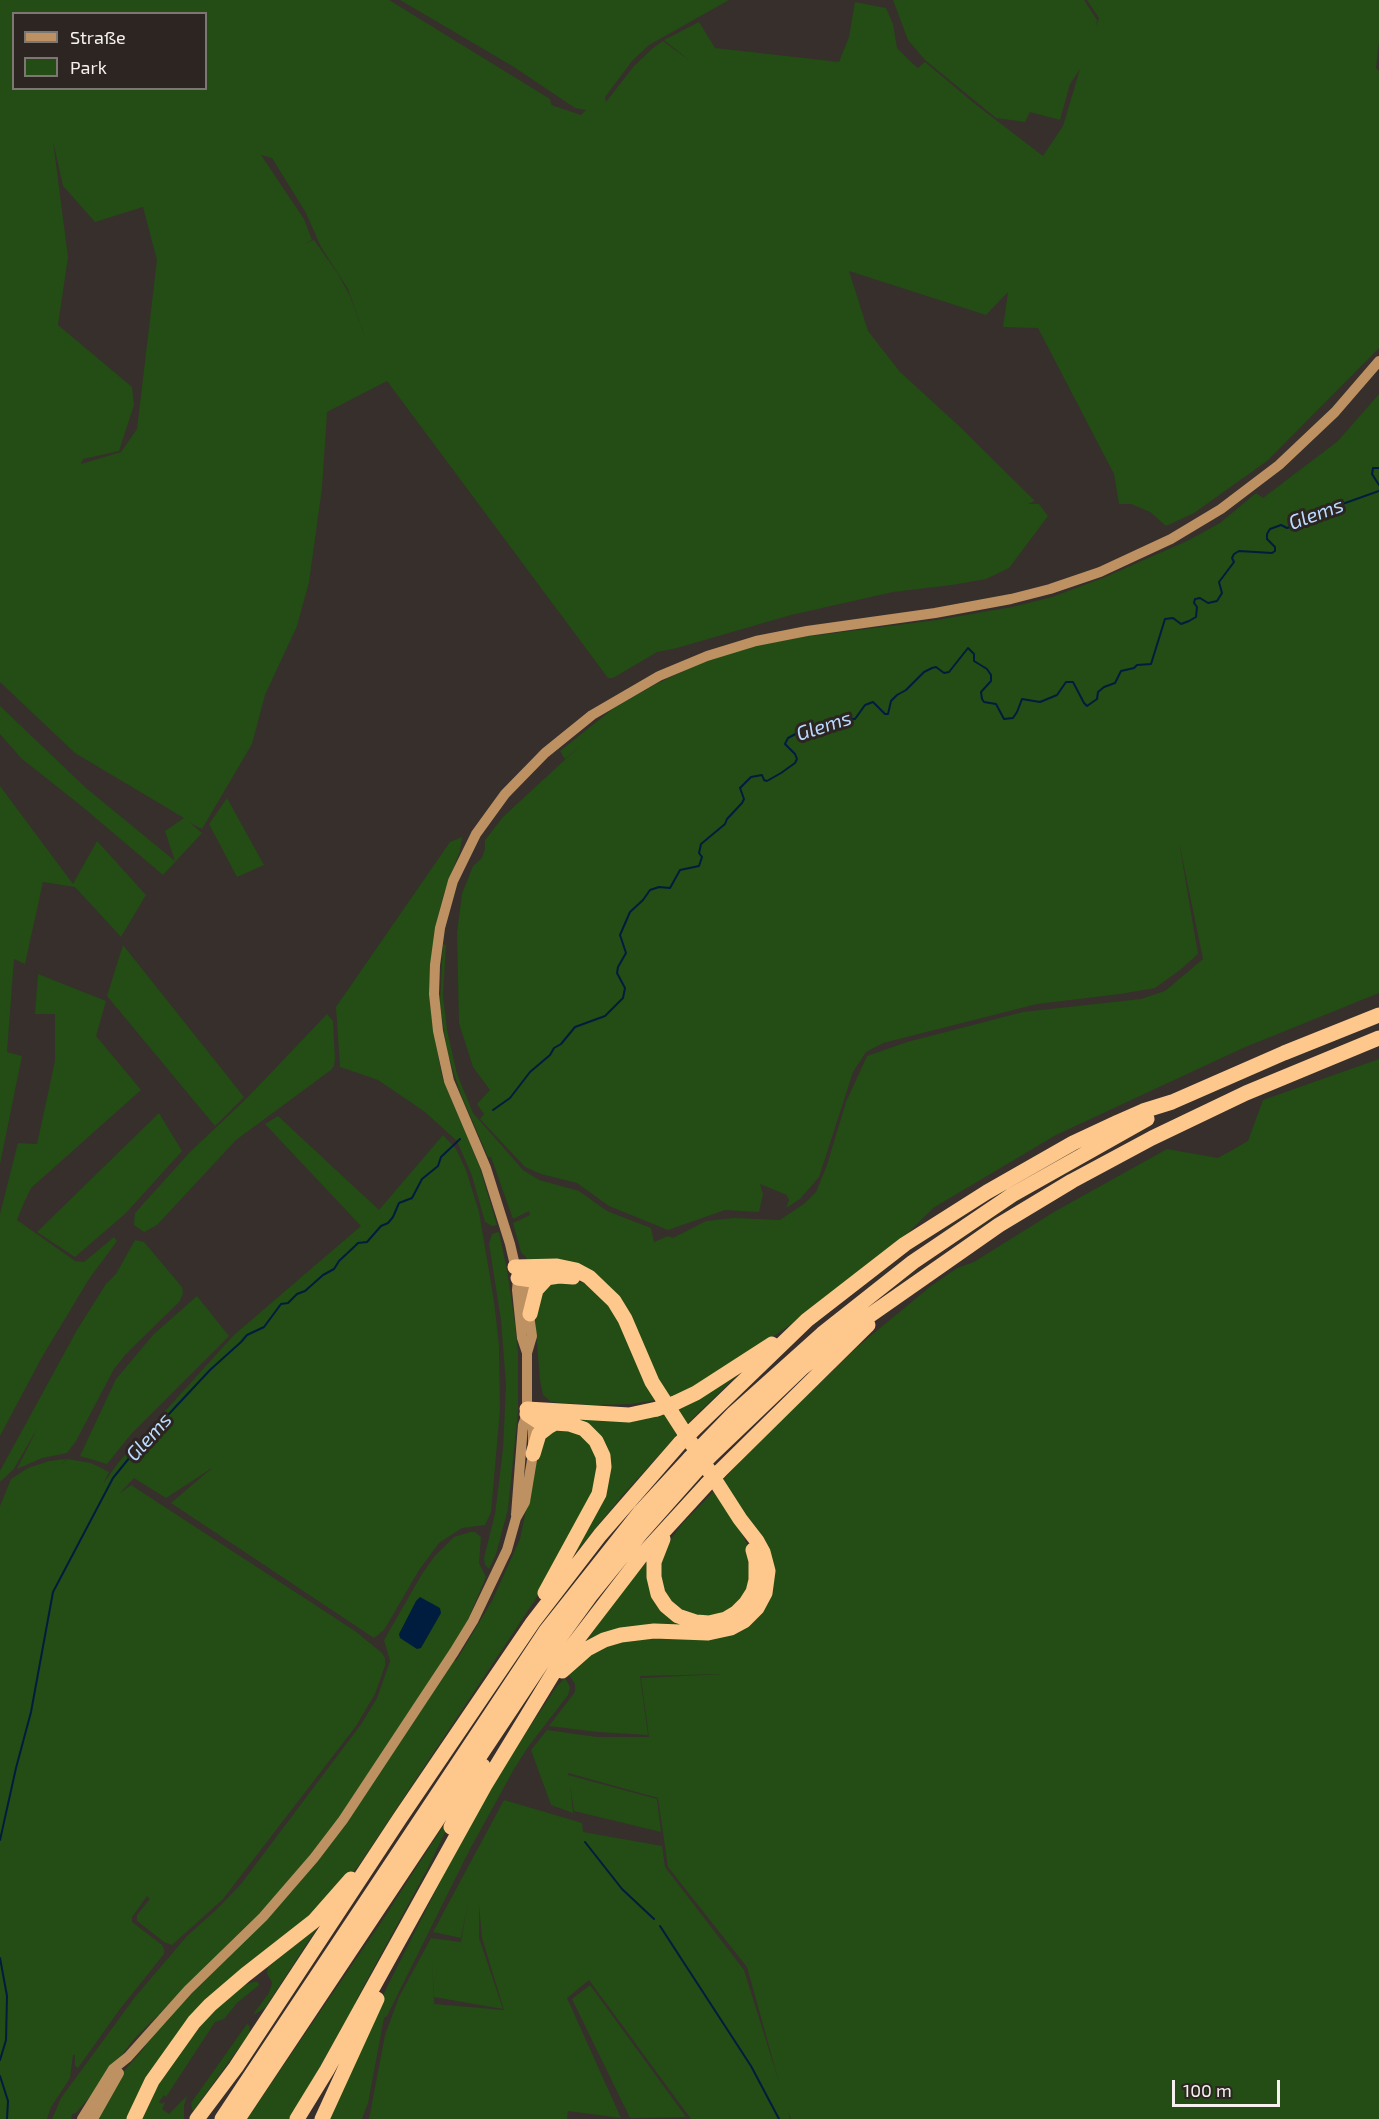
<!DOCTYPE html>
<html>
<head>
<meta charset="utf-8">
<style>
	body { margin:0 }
	#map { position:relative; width:1379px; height:2119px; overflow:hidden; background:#362f2c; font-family:"Exo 2",sans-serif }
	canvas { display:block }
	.legend { position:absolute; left:12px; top:12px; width:195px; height:78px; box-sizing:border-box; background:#2c2522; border:2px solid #7d7774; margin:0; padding:8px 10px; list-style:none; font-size:18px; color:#f6f1ef }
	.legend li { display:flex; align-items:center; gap:12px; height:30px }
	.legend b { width:30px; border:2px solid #7d7774 }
	.scale { position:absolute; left:1172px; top:2080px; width:108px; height:27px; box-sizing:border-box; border:3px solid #f6f1ef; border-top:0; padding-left:8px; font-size:18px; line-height:21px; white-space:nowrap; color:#f6f1ef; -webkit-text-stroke:4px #2c2522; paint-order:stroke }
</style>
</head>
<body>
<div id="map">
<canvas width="1379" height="2119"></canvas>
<ul class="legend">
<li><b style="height:8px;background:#bd9162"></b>Straße</li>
<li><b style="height:16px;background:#234d14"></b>Park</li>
</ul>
<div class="scale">100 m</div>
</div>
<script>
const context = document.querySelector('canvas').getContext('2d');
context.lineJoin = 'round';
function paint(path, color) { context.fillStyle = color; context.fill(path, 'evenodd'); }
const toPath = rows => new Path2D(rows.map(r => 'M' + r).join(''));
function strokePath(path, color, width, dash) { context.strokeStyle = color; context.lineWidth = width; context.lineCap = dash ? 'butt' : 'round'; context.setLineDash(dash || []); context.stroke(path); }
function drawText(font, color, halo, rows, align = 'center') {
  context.font = font + ' "Exo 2",sans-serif'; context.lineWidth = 6; context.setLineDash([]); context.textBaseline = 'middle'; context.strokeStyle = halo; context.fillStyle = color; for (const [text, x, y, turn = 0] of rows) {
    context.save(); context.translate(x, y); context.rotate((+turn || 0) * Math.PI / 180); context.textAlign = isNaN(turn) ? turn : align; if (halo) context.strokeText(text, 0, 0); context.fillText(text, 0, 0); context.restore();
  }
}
const green = toPath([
	[0,0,389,0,550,99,551,105,581,115,586,110,575,108,514,67,400,0,729,0,649,45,632,61,605,97,606,102,634,66,653,48,663,41,690,61,664,40,699,22,715,48,839,62,849,37,855,2,886,8,893,24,897,48,912,63,918,68,925,62,975,104,1043,156,1063,126,1080,69,1070,84,1060,120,1030,112,1025,122,996,118,925,60,908,40,893,0,1084,0,1097,20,1096,26,1099,18,1087,0,1379,0,1379,42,1376,68,1379,71,1379,348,1267,461,1194,513,1166,526,1150,512,1131,504,1119,504,1114,474,1038,328,1003,327,1008,292,986,315,849,271,868,331,900,372,958,425,1035,501,1028,504,1039,504,1048,516,1009,568,986,579,952,585,893,592,791,615,677,648,657,652,613,678,608,678,387,381,327,412,322,488,309,582,297,626,265,695,252,744,202,829,190,823,202,833,163,875,79,804,22,759,0,734,0,706,86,788,175,861,165,831,184,818,75,753,0,682],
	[14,14,206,14,206,88,14,88],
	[53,141,63,186,95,222,143,207,157,260,137,429,121,452,81,464,83,459,119,451,134,405,132,387,58,325,68,257],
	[261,155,272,158,306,213,321,247,348,289,368,345,350,296,338,274,314,240,304,244,312,240,304,219],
	[1379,394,1379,993,1243,1048,1056,1135,933,1208,907,1234,790,1325,761,1345,681,1394,667,1397,611,1291,527,1259,521,1252,513,1223,530,1215,529,1211,513,1219,491,1157,488,1157,461,1095,447,1052,440,1004,443,944,446,945,443,996,447,1030,457,1074,473,1113,523,1170,539,1180,579,1191,607,1211,651,1228,654,1242,668,1236,673,1238,706,1221,734,1218,780,1220,805,1203,816,1192,827,1165,846,1102,867,1056,907,1042,1023,1012,1141,999,1165,991,1203,959,1179,842,1198,954,1180,970,1155,988,1120,994,1037,1004,883,1043,866,1052,853,1072,819,1177,800,1199,786,1208,789,1200,787,1195,760,1184,763,1194,759,1212,725,1210,668,1230,609,1206,577,1183,541,1174,525,1167,480,1119,484,1114,477,1104,490,1090,473,1067,459,1023,457,933,462,894,473,866,482,858,485,849,485,840,503,817,583,743,565,759,560,751,614,708,656,684,699,664,750,647,803,637,937,620,1012,607,1052,597,1103,578,1187,541,1220,523,1256,493,1263,498,1338,441],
	[0,786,73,884,97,841,146,895,121,937,75,887,43,882,25,964,14,959,7,1052,22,1056,0,1164],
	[227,798,264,865,237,877,209,824],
	[462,837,460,851,443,896,435,930,429,986,432,1022,442,1077,479,1165,497,1225,492,1226,485,1222,472,1176,457,1141,425,1112,378,1080,340,1067,336,1007,450,842],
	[123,945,244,1097,215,1126,107,996],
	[38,974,106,1001,96,1036,141,1090,31,1188,23,1205,17,1220,75,1261,84,1262,114,1237,117,1241,89,1279,42,1357,0,1436,0,1214,18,1143,37,1144,55,1061,55,1014,35,1014],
	[327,1014,333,1021,335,1059,334,1066,331,1070,236,1140,157,1225,144,1232,134,1225,135,1213,190,1152,247,1098],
	[1379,1059,1379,2119,791,2119,788,2111,790,2119,691,2119,589,1980,567,1998,621,2118,568,2111,567,2119,369,2119,385,2035,399,1997,431,1938,461,1942,468,1901,461,1938,433,1932,504,1800,582,1823,583,1832,662,1846,665,1867,744,1970,779,2082,747,1967,668,1867,658,1798,568,1773,568,1775,657,1799,661,1832,574,1811,570,1784,573,1813,551,1805,531,1750,547,1730,597,1737,649,1737,641,1678,724,1674,640,1676,648,1735,597,1732,549,1726,575,1692,575,1684,568,1674,575,1665,615,1641,733,1631,767,1545,766,1541,755,1530,723,1481,724,1479,748,1453,856,1348,931,1286,957,1268,974,1262,1054,1212,1167,1149,1218,1158,1248,1141,1263,1100],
	[479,1905,482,1938,504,2010,434,2004,432,1957,434,1997,503,2009,479,1938],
	[159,1113,182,1151,126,1213,75,1257,37,1232],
	[278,1116,379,1210,443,1135,456,1149,466,1170,479,1212,494,1301,499,1346,500,1410,491,1512,485,1525,462,1528,439,1543,419,1570,384,1630,374,1638,171,1503,212,1468,166,1498,134,1478,119,1494,131,1485,355,1631,382,1653,385,1658,385,1666,375,1694,356,1726,223,1899,172,1945,164,1942,137,1921,137,1915,150,1899,147,1896,132,1917,132,1922,162,1945,164,1949,164,1954,120,2009,78,2068,75,2066,75,2055,73,2055,70,2078,51,2107,47,2119,0,2119,0,1506,11,1479,28,1468,49,1461,66,1459,61,1465,67,1459,91,1463,109,1472,103,1484,118,1463,234,1335,361,1226,265,1124],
	[499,1232,507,1270,515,1324,518,1353,518,1412,508,1509,496,1554,489,1569,485,1565,484,1558,495,1514,503,1449,506,1385,501,1320,489,1244,492,1234],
	[135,1240,144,1242,182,1287,183,1293,180,1301,126,1354,114,1369,76,1441,67,1453,42,1458,17,1469,37,1429,13,1470,0,1482,0,1471,77,1330,106,1284,116,1274],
	[577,1281,586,1284,612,1307,656,1400,631,1404,590,1405,551,1402,543,1395,540,1380,534,1307,547,1284],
	[197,1296,229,1336,132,1433,107,1464,80,1456,116,1379,154,1334],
	[742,1371,697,1414,686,1425,675,1409],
	[664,1413,677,1435,622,1496,568,1562,607,1473,578,1422,578,1417],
	[564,1426,594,1444,599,1480,552,1571,535,1600,359,1865,326,1906,231,1983,131,2119,95,2119,119,2077,144,2048,149,2039,167,2018,273,1912,454,1660,456,1661,492,1601,520,1539,541,1438],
	[714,1491,737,1524,749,1548,754,1567,746,1599,717,1618,684,1614,669,1603,657,1572,665,1547,683,1523],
	[470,1532,475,1532,481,1537,479,1563,486,1577,467,1622,447,1656,327,1836,270,1904,135,2038,92,2094,76,2113,72,2114,71,2119,52,2119,61,2098,135,1997,187,1936,217,1909,241,1884,362,1723,377,1698,390,1661,384,1640,422,1574,434,1557,454,1537],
	[651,1557,650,1571,678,1620,750,1610,584,1644,624,1589],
	[565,1678,570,1687,568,1695,528,1747,514,1769,469,1851,387,2016,384,2018,368,2103,362,2119,326,2119,387,1987,445,1872,493,1785,525,1734,557,1686],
	[463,1795,427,1870,354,2004,375,1970,290,2119,247,2119,384,1918],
	[317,1928,265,2008,255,2014,254,2013,269,1993,271,1987,272,1982,267,1974,268,1967],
	[253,1982,258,1982,259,1985,237,2003,224,2019,215,2022,166,2097,164,2095,159,2102,162,2104,164,2102,165,2103,162,2109,169,2114,187,2096,184,2105,184,2119,141,2119,168,2066,213,2011,240,1987],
	[590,1985,686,2117,630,2118,572,1999],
	[247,2024,250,2026,249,2034,194,2110,192,2110,191,2103]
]);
const water = toPath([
	[420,1597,440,1608,441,1613,421,1648,417,1649,400,1638,399,1634,416,1601]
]);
const stream = toPath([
	[1379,468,1373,468,1372,474,1379,485],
	[493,1110,510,1098,530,1072,550,1055,554,1048,561,1044,575,1027,605,1016,623,998,625,988,617,973,618,967,626,953,620,935,630,912,643,900,650,890,659,887,670,888,680,870,699,866,702,857,699,853,701,844,725,824,727,819,742,803,744,799,740,788,751,777,762,775,764,780,767,781,781,773,795,763,797,759,795,754,785,744,788,738,803,730,827,726,837,718,855,719,865,705,873,702,885,714,888,714,891,701,897,695,906,690,924,672,932,668,936,667,944,673,949,672,968,648,974,654,974,661,987,669,991,675,991,681,981,692,982,699,984,702,996,704,1004,719,1013,718,1017,712,1022,699,1040,702,1057,695,1066,682,1073,682,1084,703,1087,706,1097,699,1098,692,1104,687,1115,683,1121,671,1134,668,1137,665,1151,664,1165,619,1173,618,1181,624,1189,621,1196,617,1197,607,1194,603,1195,599,1200,598,1208,603,1217,601,1222,593,1219,582,1234,562,1232,558,1234,554,1239,551,1272,553,1275,551,1275,547,1267,539,1267,534,1270,529,1281,525,1287,528,1297,525,1306,517,1379,491],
	[0,1840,16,1768,31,1712,53,1592,113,1478,138,1447,210,1370,241,1342,247,1335,264,1327,281,1304,288,1303,297,1294,305,1291,323,1275,334,1269,339,1261,355,1246,358,1243,367,1242,381,1226,388,1223,393,1217,399,1203,412,1198,422,1179,438,1166,441,1157,460,1139],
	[585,1842,622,1889,654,1919],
	[660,1926,751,2066,779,2119],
	[0,1958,7,1996,6,2040,0,2060],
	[0,2076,8,2101,7,2119]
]);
const secondary = toPath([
	[527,1353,522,1338,517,1290,518,1278,510,1244,486,1168,449,1081,438,1031,434,994,435,965,440,928,453,881,476,834,505,794,545,753,592,715,659,676,707,656,756,641,807,631,935,613,1011,599,1050,589,1100,572,1171,539,1221,509,1279,465,1335,412,1379,361],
	[516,1515,523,1425,527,1414,527,1353,532,1336,525,1286,518,1278],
	[82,2119,113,2069,128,2057,188,1990,263,1917,314,1858,343,1820,454,1652,473,1621,507,1550,516,1518,525,1502,533,1454,533,1431,532,1422,528,1415],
	[93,2119,119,2073]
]);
const highway = toPath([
	[515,1267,557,1266,576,1270,589,1277,614,1301,625,1319,652,1382,740,1519,757,1541,763,1552,768,1571,765,1593,757,1608,744,1621,731,1628,708,1633,654,1631,621,1635,604,1640,587,1649,562,1671],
	[518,1278,532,1280,559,1276,573,1277],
	[530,1314,536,1290,548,1277],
	[675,1403,696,1393,772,1344],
	[527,1409,629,1415,657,1409],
	[527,1414,539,1422,569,1424,584,1429,596,1441,603,1456,604,1467,599,1494,545,1593],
	[692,1431,807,1320,905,1244,987,1192,1073,1143,1118,1122,1143,1111,1172,1102,1284,1053,1379,1015],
	[702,1446,734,1413,822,1334,913,1262,1012,1195,1147,1119],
	[533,1454,539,1434,548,1427,557,1422],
	[709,1457,801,1369,846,1332,999,1225,1072,1181,1152,1138,1246,1093,1379,1038],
	[719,1472,868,1325],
	[663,1539,654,1562,654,1577,658,1594,666,1606,678,1616,696,1622,709,1623,726,1619,736,1613,746,1603,753,1592,756,1580,756,1561,753,1550],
	[451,1827,483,1766],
	[134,2119,152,2081,194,2022,210,2005,245,1975,314,1921,351,1879],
	[197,2119,236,2067,400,1818,533,1622,600,1535,680,1443],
	[222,2119,546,1631,641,1511,690,1458],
	[238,2119,545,1658,590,1596,641,1533,697,1470],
	[297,2119,327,2070,485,1785,560,1662,642,1555,707,1484],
	[322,2119,377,1999]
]);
const highwayBridge = toPath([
	[657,1409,675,1403],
	[680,1443,692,1431],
	[690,1458,702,1446],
	[697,1470,709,1457],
	[707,1484,719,1472]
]);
const waterNames = [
	["Glems",1316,514,-20],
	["Glems",824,726,-18],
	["Glems",149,1437,-48]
];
paint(green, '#234d14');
paint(water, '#001d3f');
strokePath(stream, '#001d3f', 2);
strokePath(secondary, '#bd9162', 10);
strokePath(highway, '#fec78c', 15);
strokePath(highwayBridge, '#fec78c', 15);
drawText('italic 20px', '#bbdaff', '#2c2522', waterNames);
</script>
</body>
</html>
